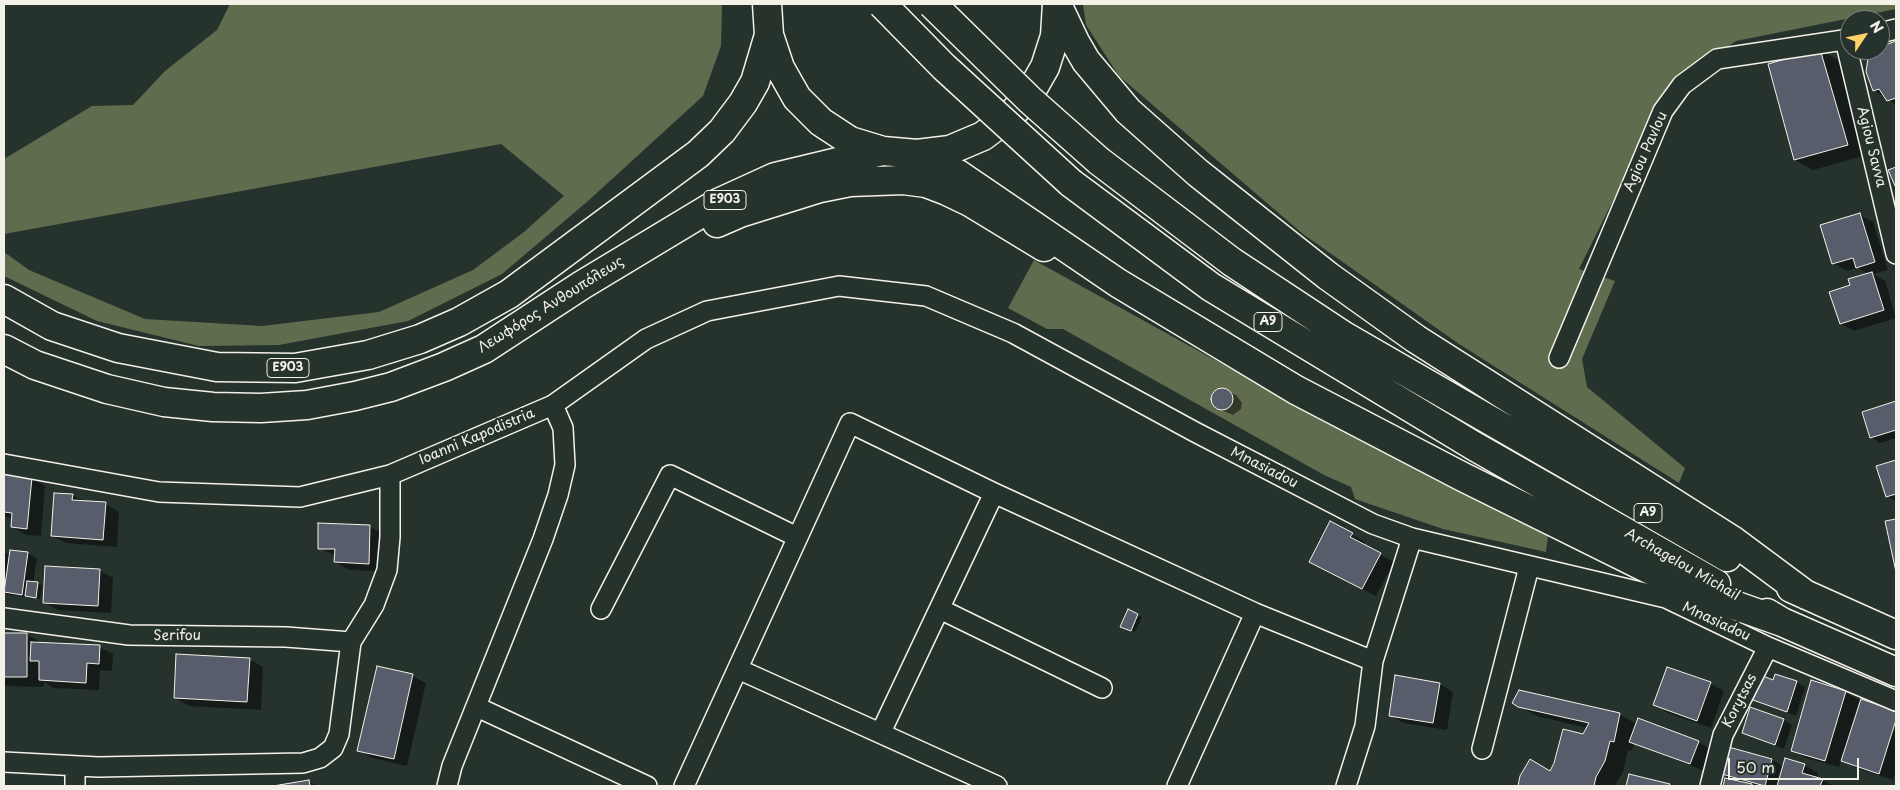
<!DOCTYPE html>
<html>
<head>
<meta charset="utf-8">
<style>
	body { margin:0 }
	#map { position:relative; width:1900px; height:790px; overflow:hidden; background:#26332d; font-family:"Playpen Sans",sans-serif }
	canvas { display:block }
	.frame { position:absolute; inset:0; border:5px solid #f4f1e8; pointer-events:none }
	.north { position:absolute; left:1840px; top:10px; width:50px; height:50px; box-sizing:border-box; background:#26332d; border:1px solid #787f78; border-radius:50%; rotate:56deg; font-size:14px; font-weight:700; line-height:20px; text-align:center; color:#f4f1e8 }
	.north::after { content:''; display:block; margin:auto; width:18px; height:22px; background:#ffd166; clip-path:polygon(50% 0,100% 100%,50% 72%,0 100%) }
	.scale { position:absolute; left:1728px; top:758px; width:131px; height:22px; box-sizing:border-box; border:2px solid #f4f1e8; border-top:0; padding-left:6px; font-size:15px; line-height:18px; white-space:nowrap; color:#f4f1e8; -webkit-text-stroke:4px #26332d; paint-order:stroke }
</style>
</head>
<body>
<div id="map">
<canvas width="1900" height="790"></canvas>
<div class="frame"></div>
<div class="north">N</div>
<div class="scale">50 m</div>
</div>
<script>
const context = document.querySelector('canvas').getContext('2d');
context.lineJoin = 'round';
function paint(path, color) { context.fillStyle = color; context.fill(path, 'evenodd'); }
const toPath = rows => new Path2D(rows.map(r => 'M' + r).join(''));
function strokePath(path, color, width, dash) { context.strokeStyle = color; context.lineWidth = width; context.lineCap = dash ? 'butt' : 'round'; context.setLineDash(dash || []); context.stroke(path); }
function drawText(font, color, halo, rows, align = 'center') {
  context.font = font + ' "Playpen Sans",sans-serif'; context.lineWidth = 4.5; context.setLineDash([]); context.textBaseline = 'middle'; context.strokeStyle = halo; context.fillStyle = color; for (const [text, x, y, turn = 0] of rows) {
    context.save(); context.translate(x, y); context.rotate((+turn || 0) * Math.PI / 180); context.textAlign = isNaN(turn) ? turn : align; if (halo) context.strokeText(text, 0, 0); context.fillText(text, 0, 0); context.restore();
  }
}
const green = toPath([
	[230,4,722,4,721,46,703,96,588,201,502,274,408,321,279,345,199,346,97,321,4,276,4,252,29,270,145,319,262,326,379,312,473,270,524,232,564,196,501,144,4,234,4,159,92,106,133,105,165,71,217,30],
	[1083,4,1896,4,1896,9,1736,41,1669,88,1579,269,1615,281,1582,359,1587,387,1685,468,1679,483,1459,344,1303,234,1119,76,1086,25],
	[1034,260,1356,438,1549,528,1546,552,1443,529,1355,499,1351,487,1324,475,1063,329,1047,329,1008,308]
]);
const shadow = toPath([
	[1896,42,1896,105,1874,90,1877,50],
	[1820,50,1838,60,1866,155,1813,170,1795,160],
	[1860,215,1873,222,1888,270,1873,274,1885,281,1896,318,1854,331,1841,324,1852,286,1869,274,1858,268,1847,271,1833,263],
	[1220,389,1236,395,1242,403,1241,409,1233,415,1217,408,1212,398,1214,392],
	[1896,402,1896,438,1880,443,1871,437,1864,412],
	[1896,461,1896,501,1887,496,1878,467],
	[4,475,32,478,45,486,41,536,26,535,13,527,13,519,4,516],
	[72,495,85,502,106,504,119,512,117,547,66,543,53,536],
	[1331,523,1365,542,1364,546,1394,562,1376,596,1324,569],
	[369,526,383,534,382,571,349,570,336,562,336,556,319,548],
	[4,552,10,555,28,553,37,559,33,583,42,585,40,599,4,594],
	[99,570,113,578,111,613,58,610,44,602],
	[1128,611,1142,617,1135,632,1126,628],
	[4,634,26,634,43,644,99,647,113,654,112,671,100,670,99,690,53,688,44,682,44,687,4,686],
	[249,659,263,667,261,710,189,706,176,698],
	[1668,668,1711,684,1724,691,1711,728,1668,713,1655,705],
	[412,676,426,683,407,766,372,758,359,750],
	[1774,681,1796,682,1805,687,1796,716,1751,699],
	[1440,684,1453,692,1447,730,1404,723,1390,715],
	[1520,692,1620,715,1637,724,1698,742,1712,750,1704,771,1634,743,1632,751,1628,750,1623,772,1614,786,1519,786,1521,776,1550,773,1588,728,1537,716,1513,703],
	[1845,692,1859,700,1848,738,1850,739,1862,701,1896,712,1896,769,1893,780,1856,768,1841,760,1839,767,1806,758,1793,750],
	[1784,720,1792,725,1784,749,1743,733],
	[1772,760,1784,767,1804,765,1818,773,1817,778,1834,786,1725,786,1727,777,1719,773],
	[309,782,317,786,277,786]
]);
const building = toPath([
	[1896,41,1896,98,1887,101,1879,89,1873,91,1866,72,1868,58,1875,50,1880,50,1880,47,1896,41],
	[1820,49,1848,145,1794,160,1768,64,1820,49],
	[1896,167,1896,188,1888,170,1896,167],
	[1860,213,1875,262,1856,268,1853,258,1832,264,1820,225,1860,213],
	[1872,272,1884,310,1840,324,1829,292,1850,285,1848,279,1872,272],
	'1211 399a11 11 0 1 1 22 0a11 11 0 1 1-22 0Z',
	[1896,401,1896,430,1870,438,1862,412,1896,401],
	[1896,460,1896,494,1886,497,1876,466,1896,460],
	[4,474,32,477,27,529,11,527,12,513,4,512,4,474],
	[54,493,73,494,72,500,106,502,103,540,51,536,54,493],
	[1896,519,1896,572,1885,521,1896,519],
	[1330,521,1353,533,1350,537,1381,553,1362,589,1309,562,1330,521],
	[318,523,370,525,369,564,334,562,335,549,318,549,318,523],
	[10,550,28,552,22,595,4,592,10,550],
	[45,566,100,569,98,606,43,603,45,566],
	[27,581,38,582,36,598,25,596,27,581],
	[1128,609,1138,614,1131,631,1120,627,1128,609],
	[4,633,27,633,27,677,4,677,4,633],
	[31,642,100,645,99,664,87,663,86,683,39,680,39,661,30,661,31,642],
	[176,654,250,658,247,702,174,698,176,654],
	[377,666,413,674,394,759,357,751,377,666],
	[1667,667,1711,682,1697,721,1653,705,1667,667],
	[1758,674,1773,680,1775,674,1797,681,1787,712,1750,699,1758,674],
	[1395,675,1440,683,1433,723,1389,716,1395,675],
	[1811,680,1846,691,1825,761,1791,751,1811,680],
	[1519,690,1620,713,1614,742,1610,741,1605,761,1596,777,1594,786,1518,786,1520,776,1530,759,1550,771,1554,763,1563,729,1583,734,1589,723,1518,707,1512,703,1519,690],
	[1861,699,1896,711,1896,720,1879,774,1841,761,1861,699],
	[1750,707,1784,719,1775,745,1742,733,1750,707],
	[1638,718,1699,741,1690,764,1629,742,1638,718],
	[1725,746,1772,759,1765,786,1718,773,1725,746],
	[1785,758,1805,764,1802,773,1823,779,1820,786,1777,786,1785,758],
	[1629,774,1670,784,1669,786,1626,786,1629,774],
	[1725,778,1752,784,1752,786,1723,786,1725,778],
	[309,780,310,786,273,786,309,780]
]);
const street = toPath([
	[1880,33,1896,29],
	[1845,40,1896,254],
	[1559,358,1663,111,1682,85,1717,59,1850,39],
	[553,405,646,339,707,311,839,286,926,296,1013,333,1195,432,1373,524,1412,538,1666,598,1768,647,1896,701],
	[4,464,159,492,300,497,390,475,553,405,563,428,565,465,558,495,543,539,452,766,447,786],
	[601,609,670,475,797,537],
	[940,609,1102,688],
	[4,618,129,635,286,637,351,642],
	[738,669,997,786],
	[477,707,647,786],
	[881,732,994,493],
	[1482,749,1529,567],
	[4,762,98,767,303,763,320,758,333,748,339,734,351,642,374,605,387,570,390,537,390,475],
	[75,786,75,766],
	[684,786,850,423,994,493,1255,613,1373,661],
	[1177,786,1255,613],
	[1346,786,1365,726,1373,661,1412,538],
	[1710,786,1723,735,1768,647]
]);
const primary = toPath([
	[767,4,769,35,780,68,797,98,821,122,850,141,883,151,917,154,950,150,983,136,1012,114,1029,95,1045,67,1055,36,1057,4],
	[717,223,740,213,820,188,850,182,903,180,926,183,947,191,970,202,1044,247],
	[4,299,52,326,118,348,217,367,295,368,368,355,420,339,459,322,509,294,698,154,722,131,743,103,755,82,769,35],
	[4,349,35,365,107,389,164,402,213,407,261,408,307,405,355,396,391,387,444,367,484,349,582,285,718,203,775,177,883,151]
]);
const highway = toPath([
	[1057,4,1075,42,1086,61,1128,111,1198,173,1328,276,1416,339,1732,540,1806,595],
	[917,154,958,174,1118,283,1296,390,1463,477,1689,589,1782,622],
	[1099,161,1232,262,1344,336,1727,557],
	[1071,183,1211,287,1474,446,1716,584],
	[1791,588,1896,635],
	[1767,613,1782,622,1896,672]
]);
const highwayBridge = toPath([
	[882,4,944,67,1071,183],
	[932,4,1030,100,1099,161]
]);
const shields = [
	[725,200,42],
	[1268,322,28],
	[288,368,42],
	[1648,513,28]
];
const shieldNames = [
	["E903",725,200],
	["A9",1268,322],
	["E903",288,368],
	["A9",1648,513]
];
const streetNames = [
	["Agiou Savva",1871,147,76],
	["Agiou Pavlou",1646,152,-66],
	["Λεωφόρος Ανθουπόλεως",551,305,-32],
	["Ioanni Kapodistria",477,437,-23],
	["Mnasiadou",1264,468,27],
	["Archagelou Michail",1682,565,30],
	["Mnasiadou",1716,622,25],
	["Serifou",177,636],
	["Korytsas",1740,701,-63]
];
paint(green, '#606c4e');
paint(shadow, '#0007');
paint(building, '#575d6a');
strokePath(building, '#f4f1e8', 1);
strokePath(street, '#f4f1e8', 22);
strokePath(primary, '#f4f1e8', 31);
strokePath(highway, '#f4f1e8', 31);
strokePath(street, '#26332d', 19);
strokePath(primary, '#26332d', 28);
strokePath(highway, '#26332d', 28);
strokePath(highwayBridge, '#f4f1e8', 31, []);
strokePath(highwayBridge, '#26332d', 28);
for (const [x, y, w] of shields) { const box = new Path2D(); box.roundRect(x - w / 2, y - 9.5, w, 19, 4); context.fillStyle = '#26332d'; context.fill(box); strokePath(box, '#f4f1e8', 1); }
drawText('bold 12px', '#f4f1e8', null, shieldNames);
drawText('14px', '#f4f1e8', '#26332d', streetNames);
</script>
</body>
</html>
